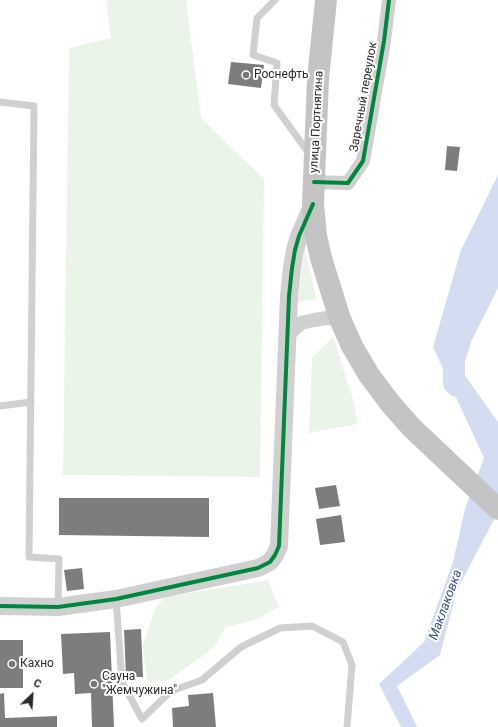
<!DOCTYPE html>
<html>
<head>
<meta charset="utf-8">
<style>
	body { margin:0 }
	#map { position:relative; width:498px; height:727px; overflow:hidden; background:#fff; font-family:Roboto,sans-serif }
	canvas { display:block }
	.north { position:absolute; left:12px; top:675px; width:40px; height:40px; -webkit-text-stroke:3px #fff; paint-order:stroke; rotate:25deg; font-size:11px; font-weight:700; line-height:16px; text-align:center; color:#2b2b2b }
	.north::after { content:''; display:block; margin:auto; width:14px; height:18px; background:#2b2b2b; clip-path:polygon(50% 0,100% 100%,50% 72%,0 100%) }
</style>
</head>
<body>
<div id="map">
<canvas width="498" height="727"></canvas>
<div class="north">С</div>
</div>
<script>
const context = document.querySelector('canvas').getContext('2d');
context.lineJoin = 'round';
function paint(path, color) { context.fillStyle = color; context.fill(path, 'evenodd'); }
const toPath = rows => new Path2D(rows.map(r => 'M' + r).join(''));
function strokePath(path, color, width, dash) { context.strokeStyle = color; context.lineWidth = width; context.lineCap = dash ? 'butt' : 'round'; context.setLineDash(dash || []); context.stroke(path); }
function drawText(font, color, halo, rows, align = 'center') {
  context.font = font + ' Roboto,sans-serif'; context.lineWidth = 4; context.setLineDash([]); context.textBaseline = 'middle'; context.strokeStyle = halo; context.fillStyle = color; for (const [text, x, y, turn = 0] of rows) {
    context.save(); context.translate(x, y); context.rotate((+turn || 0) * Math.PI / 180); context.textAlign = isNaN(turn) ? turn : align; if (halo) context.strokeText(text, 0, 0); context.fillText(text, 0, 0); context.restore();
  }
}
const green = toPath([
	[111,0,186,0,201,118,264,179,260,477,63,475,69,48,111,38,106,1],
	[305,248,317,301,306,300,297,303],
	[333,337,353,399,358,424,309,433,312,358],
	[268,580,279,607,255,620,226,627,215,646,203,656,167,681,148,682,142,647,155,609,165,597]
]);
const water = toPath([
	[498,175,498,265,461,337,454,360,498,422,498,512,457,590,440,655,397,686,417,727,401,727,379,684,424,642,453,562,465,509,484,458,433,347,461,250]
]);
const river = toPath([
	[457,386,454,383,454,360,461,337,498,264]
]);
const building = toPath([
	[231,62,264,65,261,88,228,84],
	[447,146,460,147,457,171,445,170],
	[336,485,340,506,319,509,315,488],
	[59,498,209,498,209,537,59,535],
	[341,515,345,542,320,545,316,519],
	[82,568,84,589,67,591,64,570],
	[141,629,143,677,126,677,124,630],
	[110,632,114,727,92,727,91,693,75,694,74,673,63,674,61,634],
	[0,640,23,640,23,688,0,688],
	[4,693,5,718,57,716,57,727,0,727,0,694],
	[213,693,216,727,173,727,172,708,189,706,188,695]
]);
const service = toPath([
	[275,0,257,18,253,55,277,63,274,105,310,155],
	[0,102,34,106,29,557,59,559,58,607],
	[0,406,31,402],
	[116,599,122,682,142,719,171,691,202,680,241,647,280,628,312,626,343,642,352,665,347,727]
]);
const minor = toPath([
	[314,182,348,183,363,161,384,41,389,0],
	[289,334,301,323,314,320,327,318,340,319]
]);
const tertiary = toPath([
	[0,606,58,607,116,599,258,568,270,562,275,555,279,546,289,296,292,268,295,250,299,236,313,204]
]);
const primary = toPath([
	[326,0,318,79,313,204,316,236,321,258,340,319,352,346,369,375,390,403,411,427,498,509]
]);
const cycleway = toPath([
	[314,182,348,183,363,161,384,41,389,0],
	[0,606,58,607,116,599,258,568,270,562,275,555,279,546,289,296,292,268,295,250,299,236,313,204]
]);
const markers = [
	[246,75,4,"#757575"],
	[12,664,4,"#757575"],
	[94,684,4,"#757575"]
];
const poiNames = [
	["Роснефть",254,75],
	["Кахно",20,664],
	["Сауна",102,677],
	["\"Жемчужина\"",102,691]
];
const streetNames = [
	["Заречный переулок",364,97,-80],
	["улица Портнягина",317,122,-87]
];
const waterNames = [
	["Маклаковка",446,605,-70]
];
paint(green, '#ebf4e9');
paint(water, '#d4dcf2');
strokePath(river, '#d4dcf2', 22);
paint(building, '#7d7d7d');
strokePath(service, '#d0d0d0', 7);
strokePath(minor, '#d0d0d0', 14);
strokePath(tertiary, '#d0d0d0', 18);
strokePath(primary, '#c4c4c4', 22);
strokePath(cycleway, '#00873e', 4);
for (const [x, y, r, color] of markers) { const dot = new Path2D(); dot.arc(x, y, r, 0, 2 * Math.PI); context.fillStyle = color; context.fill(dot); strokePath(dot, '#fff', 1.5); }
drawText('12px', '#2b2b2b', '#fff', poiNames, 'left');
drawText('12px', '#2b2b2b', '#fff', streetNames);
drawText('italic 13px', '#344e93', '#fff', waterNames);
</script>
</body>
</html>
